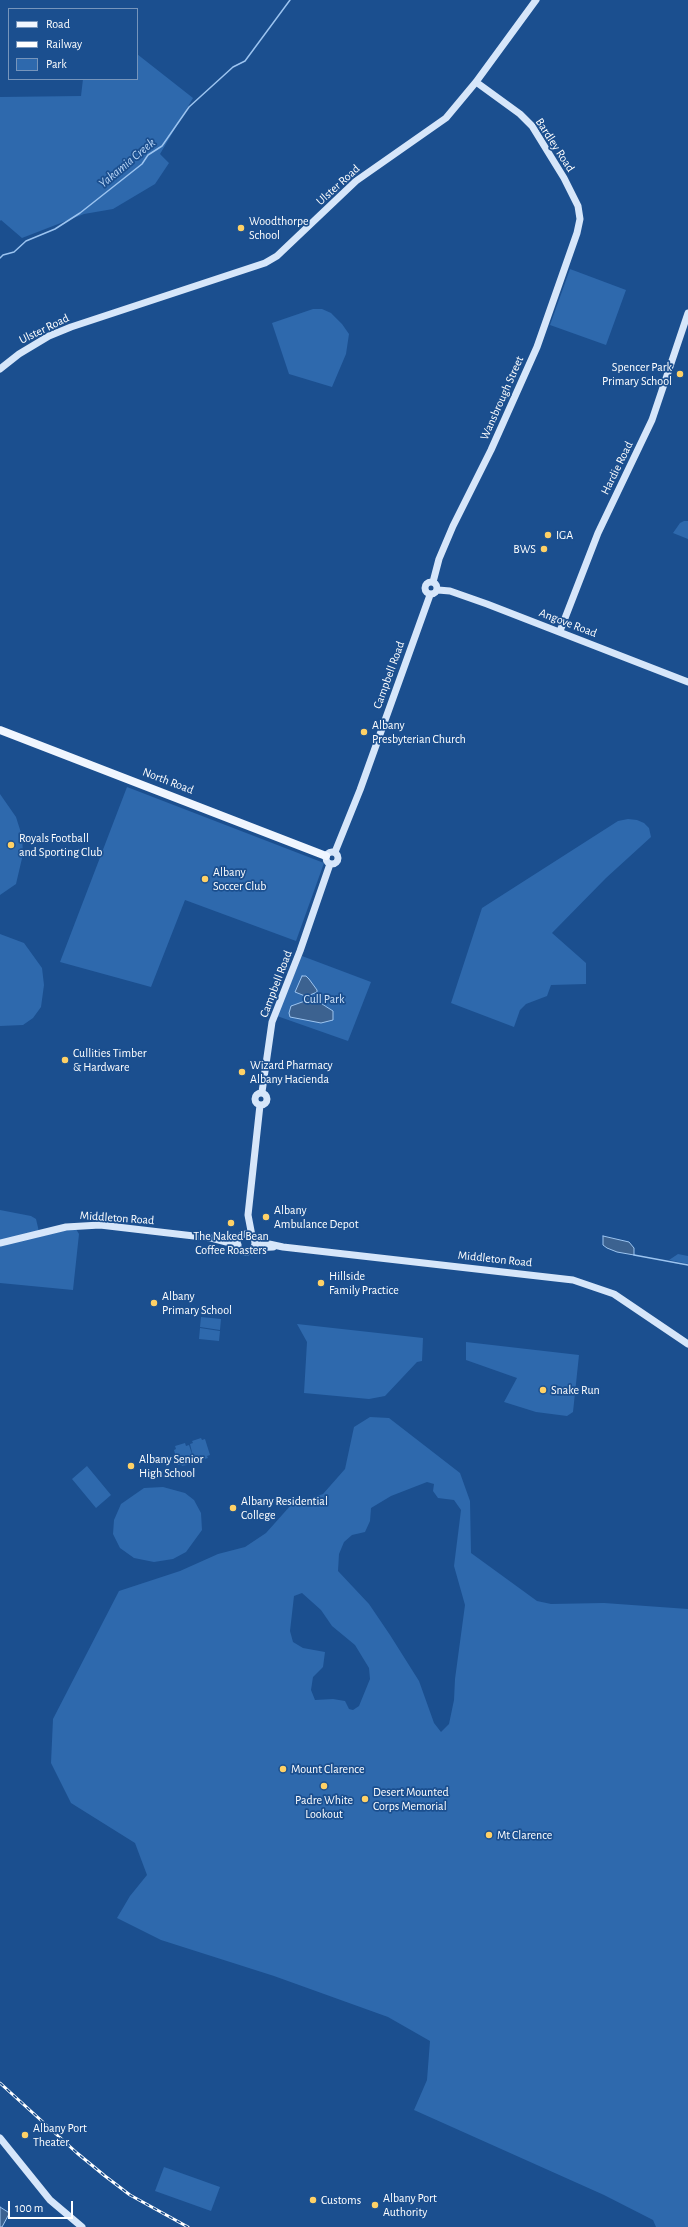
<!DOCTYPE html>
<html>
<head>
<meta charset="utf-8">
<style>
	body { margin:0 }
	#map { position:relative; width:688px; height:2227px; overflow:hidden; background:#1b4f8f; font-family:"Alegreya Sans",sans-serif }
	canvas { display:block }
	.legend { position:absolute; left:8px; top:8px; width:130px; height:72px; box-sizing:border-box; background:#1b4f8f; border:1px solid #7695bc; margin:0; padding:5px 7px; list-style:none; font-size:12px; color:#fff }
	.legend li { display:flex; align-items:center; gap:8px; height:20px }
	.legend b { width:20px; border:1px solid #7695bc }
	.scale { position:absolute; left:8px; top:2201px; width:65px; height:18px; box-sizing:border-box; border:2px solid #fff; border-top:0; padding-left:5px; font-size:12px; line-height:14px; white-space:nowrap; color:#fff; -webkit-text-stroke:3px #1b4f8f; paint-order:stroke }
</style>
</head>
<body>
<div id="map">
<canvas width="688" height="2227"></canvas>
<ul class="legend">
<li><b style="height:5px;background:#f0f6ff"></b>Road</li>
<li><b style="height:5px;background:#fff"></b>Railway</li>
<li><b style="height:11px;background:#2e69ad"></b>Park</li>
</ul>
<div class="scale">100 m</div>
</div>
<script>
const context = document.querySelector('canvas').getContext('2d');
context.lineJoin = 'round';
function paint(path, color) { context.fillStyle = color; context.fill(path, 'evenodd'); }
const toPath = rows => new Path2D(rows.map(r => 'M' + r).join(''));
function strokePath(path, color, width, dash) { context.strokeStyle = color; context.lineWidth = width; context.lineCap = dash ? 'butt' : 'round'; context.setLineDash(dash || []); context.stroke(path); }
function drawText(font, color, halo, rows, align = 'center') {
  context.font = font + ' "Alegreya Sans",sans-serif'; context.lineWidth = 3.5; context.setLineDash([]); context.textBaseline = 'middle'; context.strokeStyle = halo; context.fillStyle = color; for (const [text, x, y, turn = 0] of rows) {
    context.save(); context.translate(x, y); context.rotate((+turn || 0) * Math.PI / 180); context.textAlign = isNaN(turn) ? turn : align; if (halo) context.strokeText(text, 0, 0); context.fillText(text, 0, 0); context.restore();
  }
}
const green = toPath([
	[137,54,193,98,160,154,169,163,155,184,113,209,84,214,22,238,1,220,0,221,0,97,81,96,83,79,137,79],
	[570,269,626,290,606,345,550,325],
	[313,309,322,309,331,313,342,324,349,334,346,354,332,387,289,374,272,323],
	[684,521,688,521,688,539,673,533,680,523],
	[127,787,324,863,296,941,185,900,151,987,60,962],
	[0,794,16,817,22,836,23,854,16,884,0,895],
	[628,819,637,820,644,823,649,828,651,837,606,878,552,933,586,963,586,984,551,985,547,996,526,1004,520,1010,514,1027,451,1003,482,908,618,821],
	[0,934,24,943,42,968,44,985,41,1007,33,1018,23,1025,0,1026],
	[302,956,371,982,348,1041,277,1016],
	[0,1210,31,1216,36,1219,40,1236,66,1229,76,1229,79,1234,73,1290,0,1283],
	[678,1254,688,1256,688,1264,669,1260],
	[201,1317,221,1319,220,1330,200,1327],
	[297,1324,423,1338,422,1361,417,1362,385,1396,369,1399,304,1393,307,1342],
	[200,1328,220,1331,219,1341,199,1339],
	[466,1342,579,1355,573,1412,567,1416,536,1412,504,1402,517,1378,466,1360],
	[370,1417,389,1418,460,1473,470,1501,471,1553,537,1601,551,1604,604,1603,688,1609,688,2227,656,2227,653,2220,604,2195,414,2110,427,2080,430,2041,388,2017,274,1976,161,1940,117,1918,130,1896,147,1875,135,1843,71,1803,51,1763,53,1719,119,1591,180,1571,218,1554,245,1547,266,1533,291,1505,323,1494,345,1469,354,1427],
	[427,1482,434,1484,433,1491,438,1498,454,1500,461,1510,454,1566,465,1605,455,1679,454,1700,449,1724,441,1732,434,1723,419,1681,390,1635,369,1604,338,1571,339,1554,344,1542,352,1535,365,1532,370,1521,371,1508,391,1496],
	[302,1593,321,1610,332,1626,355,1645,369,1668,370,1679,359,1706,353,1710,349,1709,345,1701,333,1699,315,1700,311,1690,313,1677,323,1667,325,1652,303,1648,293,1642,290,1631,294,1596],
	[201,1438,202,1440,205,1439,210,1455,207,1456,208,1458,198,1461,198,1459,194,1460,190,1444,193,1443,192,1441],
	[185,1443,186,1446,189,1445,194,1460,191,1461,191,1464,182,1466,181,1464,178,1465,174,1450,176,1449,175,1446],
	[87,1466,111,1495,96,1508,72,1479],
	[163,1487,185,1493,194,1500,201,1513,202,1530,186,1552,173,1559,154,1562,134,1558,120,1548,113,1534,114,1520,121,1504,144,1488],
	[164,2167,220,2187,211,2211,155,2191]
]);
const water = toPath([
	[302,976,306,976,309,979,317,990,317,992,310,995,310,999,319,1002,333,1011,333,1020,321,1023,290,1017,289,1013,291,1006,305,1001,305,996,295,992,302,976],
	[603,1236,629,1242,634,1248,634,1255,617,1252,607,1248,603,1245,603,1236],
	[0,2207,8,2212,9,2214,2,2227,0,2227,0,2207]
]);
const stream = toPath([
	[0,258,3,255,14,252,26,241,55,229,80,213,142,164,148,155,162,146,189,107,233,67,245,61,290,0],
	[634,1255,688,1265]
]);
const secondary = toPath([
	[0,369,19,354,49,336,71,327,265,263,277,256,356,181,446,118,476,82,536,0],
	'425 588a6 6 0 1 1 12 0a6 6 0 1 1-12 0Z',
	[433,582,439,559,453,526,491,450,537,347,577,233,580,219,578,206,564,178,532,126,520,114,476,82],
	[438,590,450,591,487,604,688,682],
	[560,631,598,533,652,420,688,313],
	'326 858a6 6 0 1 1 12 0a6 6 0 1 1-12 0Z',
	[335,852,360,790,430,595],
	[262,1092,272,1022,300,951,330,864],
	'255 1099a6 6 0 1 1 12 0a6 6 0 1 1-12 0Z',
	'237 1243a9 9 0 1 1 18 0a9 9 0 1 1-18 0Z',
	[252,1236,248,1215,260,1105],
	[255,1241,283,1247,573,1280,614,1294,688,1344],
	[0,1243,66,1227,100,1225,211,1238,238,1245],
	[253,1248,273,1247],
	[0,2138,50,2200,82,2227]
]);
const primary = toPath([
	[0,730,326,856]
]);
const rail = toPath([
	[0,2083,77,2153,105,2176,130,2195,188,2227]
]);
const markers = [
	[241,228,4,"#ffd166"],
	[680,374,4,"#ffd166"],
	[548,535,4,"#ffd166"],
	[544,549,4,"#ffd166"],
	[364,732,4,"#ffd166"],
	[11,845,4,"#ffd166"],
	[205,879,4,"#ffd166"],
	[65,1060,4,"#ffd166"],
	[242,1072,4,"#ffd166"],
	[266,1217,4,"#ffd166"],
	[231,1223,4,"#ffd166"],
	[321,1283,4,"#ffd166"],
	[154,1303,4,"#ffd166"],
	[543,1390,4,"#ffd166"],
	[131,1466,4,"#ffd166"],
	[233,1508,4,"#ffd166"],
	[283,1769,4,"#ffd166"],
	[324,1786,4,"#ffd166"],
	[365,1799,4,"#ffd166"],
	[489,1835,4,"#ffd166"],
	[25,2135,4,"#ffd166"],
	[313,2200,4,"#ffd166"],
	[375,2205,4,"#ffd166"]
];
const streetNames = [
	["Bardley Road",555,145,57],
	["Ulster Road",338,185,-42],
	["Ulster Road",44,329,-26],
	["Wansbrough Street",502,398,-66],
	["Hardie Road",617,468,-64],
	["Angove Road",568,623,21],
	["Campbell Road",389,675,-70],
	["North Road",168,781,21],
	["Campbell Road",276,984,-69],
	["Middleton Road",117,1218,4],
	["Middleton Road",495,1259,6]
];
const poiNames = [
	["Woodthorpe",249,221],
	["School",249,235],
	["Spencer Park",672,367,"right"],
	["Primary School",672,381,"right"],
	["IGA",556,535],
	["BWS",536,549,"right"],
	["Albany",372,725],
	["Presbyterian Church",372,739],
	["Royals Football",19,838],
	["and Sporting Club",19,852],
	["Albany",213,872],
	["Soccer Club",213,886],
	["Cullities Timber",73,1053],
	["& Hardware",73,1067],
	["Wizard Pharmacy",250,1065],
	["Albany Hacienda",250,1079],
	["Albany",274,1210],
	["Ambulance Depot",274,1224],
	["The Naked Bean",231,1236,"center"],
	["Coffee Roasters",231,1250,"center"],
	["Hillside",329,1276],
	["Family Practice",329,1290],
	["Albany",162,1296],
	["Primary School",162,1310],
	["Snake Run",551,1390],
	["Albany Senior",139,1459],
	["High School",139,1473],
	["Albany Residential",241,1501],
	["College",241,1515],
	["Mount Clarence",291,1769],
	["Desert Mounted",373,1792],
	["Corps Memorial",373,1806],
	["Padre White",324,1800,"center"],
	["Lookout",324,1814,"center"],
	["Mt Clarence",497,1835],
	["Albany Port",33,2128],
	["Theater",33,2142],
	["Albany Port",383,2198],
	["Authority",383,2212],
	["Customs",321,2200]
];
const parkNames = [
	["Cull Park",324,999]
];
const waterNames = [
	["Yakamia Creek",127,163,-40]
];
paint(green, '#2e69ad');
paint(water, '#3c6290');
strokePath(water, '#9cc4f0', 1);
strokePath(stream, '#9cc4f0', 1.5);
strokePath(secondary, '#d6e6fa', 7);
strokePath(primary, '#f0f6ff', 8);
strokePath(rail, '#fff', 3);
strokePath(rail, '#1b4f8f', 1.5, [4.5]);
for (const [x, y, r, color] of markers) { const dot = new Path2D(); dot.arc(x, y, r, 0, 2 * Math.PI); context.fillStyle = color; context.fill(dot); strokePath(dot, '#1b4f8f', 1.5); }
drawText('12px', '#fff', '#1b4f8f', streetNames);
drawText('12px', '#fff', '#1b4f8f', poiNames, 'left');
drawText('12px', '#cfe3fa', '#1b4f8f', parkNames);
drawText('italic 13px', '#b5d3f5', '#1b4f8f', waterNames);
</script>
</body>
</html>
